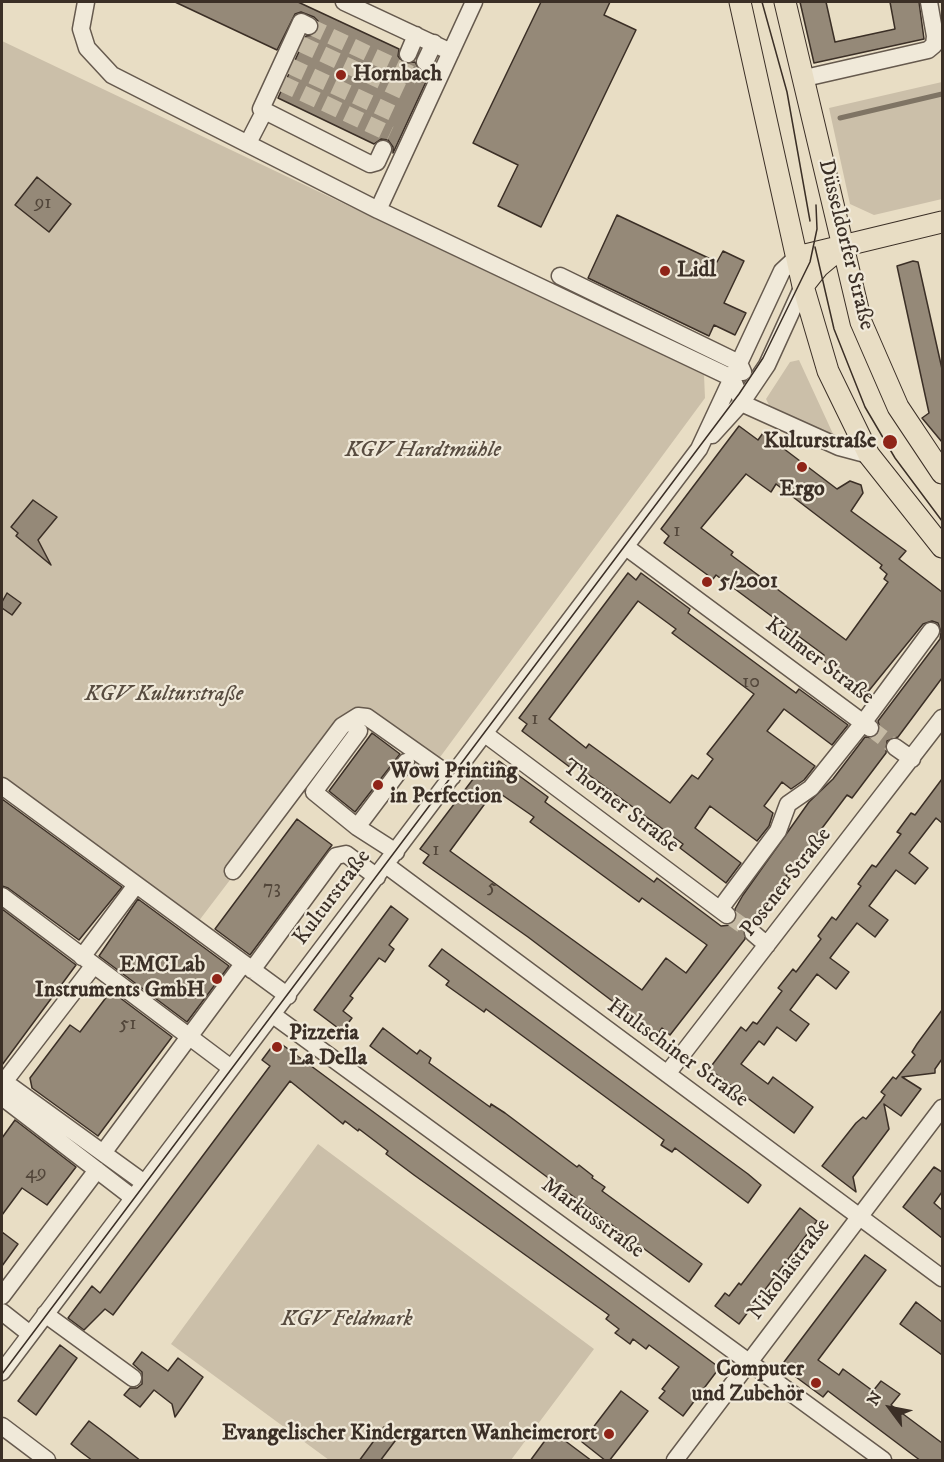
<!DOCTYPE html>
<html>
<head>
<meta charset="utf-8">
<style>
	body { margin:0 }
	#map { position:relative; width:944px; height:1462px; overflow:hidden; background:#e8ddc4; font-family:"IM FELL DW Pica",serif }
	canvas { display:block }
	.frame { position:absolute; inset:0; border:3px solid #3b2f26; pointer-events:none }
	.north { position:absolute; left:860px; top:1378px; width:60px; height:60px; -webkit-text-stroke:4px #f0e9d9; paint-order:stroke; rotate:302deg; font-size:16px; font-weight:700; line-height:24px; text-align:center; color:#3b2f26 }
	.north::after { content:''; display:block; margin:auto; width:21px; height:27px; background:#3b2f26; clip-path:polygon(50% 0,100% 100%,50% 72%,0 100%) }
</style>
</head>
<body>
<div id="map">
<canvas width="944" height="1462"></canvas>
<div class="frame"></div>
<div class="north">N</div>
</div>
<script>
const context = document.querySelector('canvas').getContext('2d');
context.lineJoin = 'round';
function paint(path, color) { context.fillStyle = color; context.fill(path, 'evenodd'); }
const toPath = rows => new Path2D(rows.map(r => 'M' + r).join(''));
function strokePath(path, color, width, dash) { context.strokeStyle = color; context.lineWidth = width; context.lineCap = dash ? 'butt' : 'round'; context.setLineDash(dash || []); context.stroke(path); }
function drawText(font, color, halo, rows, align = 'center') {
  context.font = font + ' "IM FELL DW Pica",serif'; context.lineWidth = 4.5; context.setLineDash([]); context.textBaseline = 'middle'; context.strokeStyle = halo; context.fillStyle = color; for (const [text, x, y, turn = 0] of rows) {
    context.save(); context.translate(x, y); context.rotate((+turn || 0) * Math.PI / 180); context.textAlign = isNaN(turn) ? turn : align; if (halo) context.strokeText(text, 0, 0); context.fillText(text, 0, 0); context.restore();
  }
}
const green = toPath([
	[2,41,704,375,705,398,432,768,370,724,354,723,290,801,198,922,2,778],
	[942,82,942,199,874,215,850,204,829,108],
	[799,360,834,436,769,405,766,399,790,362],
	[318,1144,594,1349,511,1460,329,1460,171,1344]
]);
const stream = toPath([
	[840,118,942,94]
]);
const building = toPath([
	[175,2,298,2,399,49,398,56,403,63,415,62,420,71,431,71,393,153,393,147,388,140,381,139,374,144,278,98,306,36,314,35,319,30,318,21,314,17,301,12,295,14,277,50,175,2],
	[541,2,610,2,604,15,636,30,541,227,498,206,518,165,473,143,541,2],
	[800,2,826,2,835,42,895,29,890,2,919,2,924,39,814,63,800,2],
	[37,177,71,204,49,232,15,205,37,177],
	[617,215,717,262,723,251,744,261,724,303,746,313,735,335,714,325,709,336,588,278,617,215],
	[913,261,918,262,942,369,942,442,922,418,929,413,897,266,913,261],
	[739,426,758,440,763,433,837,489,850,481,861,485,863,493,851,511,906,551,899,559,942,592,942,678,898,737,887,741,886,753,852,798,847,795,786,876,790,879,757,923,745,927,745,939,670,1035,662,1028,657,1035,528,937,423,863,429,855,420,849,486,762,494,768,499,761,548,797,545,802,654,882,657,878,721,926,731,925,736,921,735,909,743,895,809,802,833,779,865,737,874,738,878,735,880,729,878,721,940,639,941,632,938,623,932,621,923,624,867,693,821,659,824,655,716,575,713,579,664,543,669,536,661,529,739,426],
	[746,474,771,492,776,484,882,565,880,568,887,574,884,579,888,582,846,640,731,555,733,552,701,528,746,474],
	[495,790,534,817,530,822,639,902,642,898,707,945,686,973,666,958,642,990,450,851,495,790],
	[33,500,57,517,38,540,51,565,16,536,18,533,11,527,33,500],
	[628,573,636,580,641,573,690,609,688,613,796,693,799,689,848,725,832,745,784,709,767,731,815,766,804,780,791,789,782,782,764,806,773,813,769,826,757,841,710,806,695,828,741,863,726,883,680,848,683,844,656,824,574,764,571,768,522,731,527,724,519,718,628,573],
	[638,601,676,629,672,633,754,694,707,754,713,759,698,779,692,775,670,803,589,744,586,748,549,719,638,601],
	[7,593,21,603,12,615,2,608,2,602,7,593],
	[372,733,400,754,355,812,329,791,372,733],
	[942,779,942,823,936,818,909,853,928,868,915,884,896,870,869,906,888,920,875,937,857,923,830,958,849,972,836,989,817,974,790,1010,809,1024,796,1041,777,1027,764,1045,759,1041,741,1064,768,1084,773,1077,813,1107,794,1133,709,1069,741,1027,746,1031,753,1022,757,1024,782,991,778,988,793,969,796,972,821,939,818,936,832,917,836,920,861,886,858,884,872,865,876,867,901,834,897,832,911,813,915,815,942,779],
	[2,799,122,887,79,940,8,888,2,886,2,799],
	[297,819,332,845,250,955,215,929,297,819],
	[138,899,229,966,187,1022,99,956,138,899],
	[391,906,408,919,389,945,394,949,385,962,379,958,350,996,353,998,343,1011,352,1018,342,1031,314,1010,391,906],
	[2,909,76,965,2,1065,2,909],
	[442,949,748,1174,761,1185,748,1203,675,1148,672,1152,661,1145,664,1140,486,1009,484,1012,446,985,449,981,429,966,442,949],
	[111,991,172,1037,98,1136,32,1088,30,1078,70,1025,80,1032,111,991],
	[942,1010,942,1059,935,1069,935,1073,902,1077,921,1089,901,1116,884,1104,889,1129,853,1177,856,1192,822,1166,856,1123,863,1117,866,1119,881,1101,885,1095,881,1092,893,1077,896,1079,915,1055,912,1052,917,1044,942,1010],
	[383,1028,417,1054,420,1050,431,1058,429,1063,490,1107,491,1104,505,1113,577,1167,579,1165,593,1176,592,1178,605,1187,602,1191,702,1264,689,1282,370,1046,383,1028],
	[280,1043,716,1365,717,1371,683,1416,659,1398,665,1391,662,1389,679,1367,649,1345,646,1349,633,1339,630,1344,622,1338,615,1333,619,1329,606,1319,609,1315,414,1175,386,1154,388,1151,359,1129,358,1131,345,1121,343,1124,290,1081,113,1315,105,1309,84,1330,68,1318,92,1286,100,1293,270,1066,262,1060,274,1044,280,1043],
	[15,1120,76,1167,47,1205,22,1188,2,1215,2,1138,15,1120],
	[934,1167,942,1172,942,1192,934,1203,942,1210,942,1238,903,1207,934,1167],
	[800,1208,817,1221,739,1324,715,1306,725,1293,729,1296,739,1283,741,1285,800,1208],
	[2,1232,18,1244,2,1266,2,1232],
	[865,1255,886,1270,818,1360,839,1375,843,1369,873,1391,881,1381,900,1394,891,1405,942,1443,942,1461,921,1461,828,1391,823,1397,781,1366,865,1255],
	[916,1302,942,1322,942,1355,900,1324,916,1302],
	[60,1345,77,1358,36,1415,18,1401,60,1345],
	[142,1352,168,1371,178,1358,203,1377,175,1417,172,1404,154,1390,140,1407,124,1395,130,1388,137,1388,142,1384,142,1372,133,1364,142,1352],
	[621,1391,648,1411,609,1461,606,1461,582,1442,621,1391],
	[89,1421,109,1436,141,1461,93,1461,81,1452,71,1444,89,1421],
	[384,1427,398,1437,380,1461,359,1461,384,1427],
	[552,1431,592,1461,530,1461,552,1431]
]);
const minorTunnel = toPath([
	[309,26,418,77],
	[301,44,409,94],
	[290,66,399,116],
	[281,83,390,134],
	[870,728,895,747],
	[729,916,753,933]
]);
const minor = toPath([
	[86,2,81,29,87,48,112,75,378,210],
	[344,2,451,52],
	[474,2,378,210,732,378,742,402,748,406,839,447,869,455],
	[309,26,301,22,261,109,370,164,377,162,383,149],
	[408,54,416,35],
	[425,62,434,43],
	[805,78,928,50,934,45,935,36,929,2],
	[248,143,264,112],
	[560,276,739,363,743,372],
	[712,435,742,402,767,365,803,286],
	[626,547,870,728],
	[359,731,314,792,357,827,396,852],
	[485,734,727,915],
	[895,747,912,759],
	[2,786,288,996],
	[357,827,406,762],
	[386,865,942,1278],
	[233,871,342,726,358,716,367,717,452,777],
	[2,896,231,1068],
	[720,909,778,831,788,804,811,788,863,723,931,631],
	[753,933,767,945],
	[82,957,136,885],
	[252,970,336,856,346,854,377,877],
	[273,1015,883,1460],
	[667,1074,942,718],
	[2,1080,143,1182],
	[4,1082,94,965],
	[2,1097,132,1197],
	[103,1153,243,964],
	[2,1296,97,1170],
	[2,1312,30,1334],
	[45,1314,133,1378],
	[2,1372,699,449,782,271,797,257],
	[2,1426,47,1460],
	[675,1460,942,1108]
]);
const major = toPath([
	[740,2,803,286,828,371,869,455,942,547],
	[785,2,861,322,898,407,942,473],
	[797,257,942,222],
	[803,286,818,267,843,246]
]);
const tram = toPath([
	[762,2,787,92,810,221],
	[815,247,834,329,865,407,895,458,942,521],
	[2,1374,739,394,763,358,810,262,817,229,816,205]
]);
const markers = [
	[341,75,6,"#8f2418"],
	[665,271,6,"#8f2418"],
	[890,442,8,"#8f2418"],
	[802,467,6,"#8f2418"],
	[707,582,6,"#8f2418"],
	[378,785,6,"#8f2418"],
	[217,979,6,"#8f2418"],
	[277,1047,6,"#8f2418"],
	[816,1383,6,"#8f2418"],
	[609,1434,6,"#8f2418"]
];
const numberNames = [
	["91",43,204],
	["1",677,532],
	["10",751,683],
	["1",535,720],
	["1",436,851],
	["5",492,888],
	["73",272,889],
	["51",128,1025],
	["49",36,1174]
];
const poiNames = [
	["Hornbach",353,75],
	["Lidl",677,271],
	["Kulturstraße",876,442,"right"],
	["Ergo",802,490,"center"],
	["5/2001",719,582],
	["Wowi Printing",390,772],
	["in Perfection",390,797],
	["EMCLab",205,966,"right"],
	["Instruments GmbH",205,991,"right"],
	["Pizzeria",289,1034],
	["La Della",289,1059],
	["Computer",804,1370,"right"],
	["und Zubehör",804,1395,"right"],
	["Evangelischer Kindergarten Wanheimerort",597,1434,"right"]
];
const streetNames = [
	["Düsseldorfer Straße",845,245,76],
	["Kulmer Straße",819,662,37],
	["Thorner Straße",620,807,37],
	["Posener Straße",787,883,-52],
	["Kulturstraße",333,898,-53],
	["Hultschiner Straße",677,1054,36],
	["Markusstraße",592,1219,36],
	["Nikolaistraße",790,1270,-53]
];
const parkNames = [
	["KGV Hardtmühle",423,451],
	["KGV Kulturstraße",164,695],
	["KGV Feldmark",347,1320]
];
paint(green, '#cbbfa9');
strokePath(stream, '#7f7464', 5);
paint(building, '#958978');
strokePath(building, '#3b2f26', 1.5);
strokePath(minorTunnel, '#c5baa4', 16, [16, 8]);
strokePath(minor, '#665a4e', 19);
strokePath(major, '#3b2f26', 23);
strokePath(minor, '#f0e9d9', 16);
strokePath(major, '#e8ddc4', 21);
strokePath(tram, '#3b2f26', 1.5);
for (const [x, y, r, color] of markers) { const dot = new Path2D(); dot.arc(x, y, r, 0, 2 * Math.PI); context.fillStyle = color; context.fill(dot); strokePath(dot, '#f0e9d9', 2); }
drawText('20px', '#52463a', null, numberNames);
drawText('bold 22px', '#3b2f26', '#f0e9d9', poiNames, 'left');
drawText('22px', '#3b2f26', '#f0e9d9', streetNames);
drawText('italic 22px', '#584c40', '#f0e9d9', parkNames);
</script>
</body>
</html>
